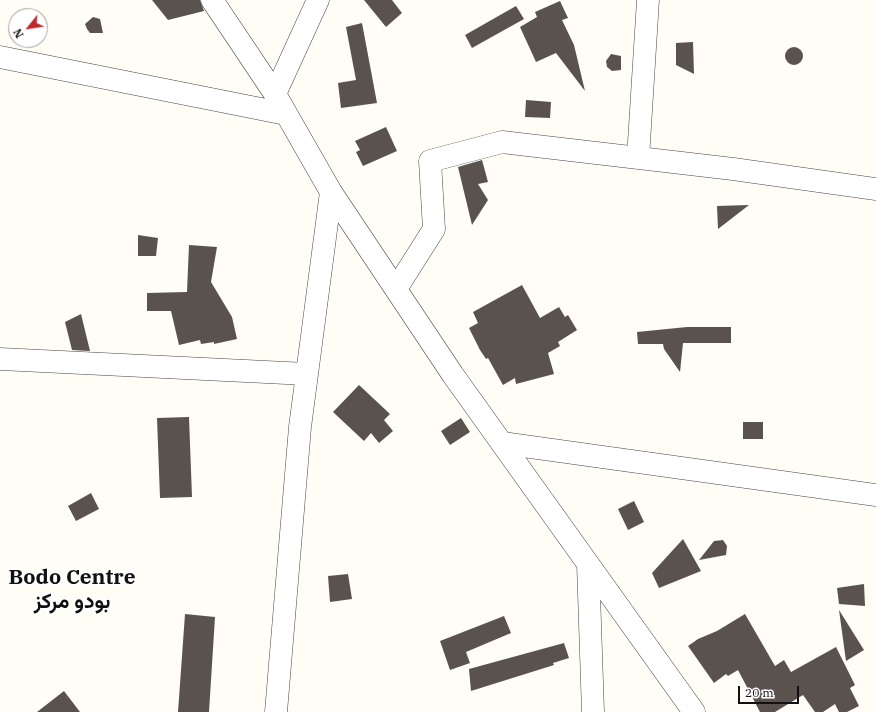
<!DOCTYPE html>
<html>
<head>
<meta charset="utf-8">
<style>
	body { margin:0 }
	#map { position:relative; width:876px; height:712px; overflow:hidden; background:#fffdf5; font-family:"IBM Plex Serif",serif }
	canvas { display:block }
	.north { position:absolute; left:8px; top:8px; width:40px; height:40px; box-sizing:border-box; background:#fff; border:1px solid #a0a0a0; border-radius:50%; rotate:240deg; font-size:11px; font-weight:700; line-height:16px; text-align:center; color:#111 }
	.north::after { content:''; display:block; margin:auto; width:14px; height:18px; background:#c4262e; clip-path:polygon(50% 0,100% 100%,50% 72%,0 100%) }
	.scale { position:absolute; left:738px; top:686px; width:61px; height:18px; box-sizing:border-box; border:2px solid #111; border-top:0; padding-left:5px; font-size:12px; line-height:14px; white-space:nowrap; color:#111; -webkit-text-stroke:3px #fff; paint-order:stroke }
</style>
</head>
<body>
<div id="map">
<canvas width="876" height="712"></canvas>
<div class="north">N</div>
<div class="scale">20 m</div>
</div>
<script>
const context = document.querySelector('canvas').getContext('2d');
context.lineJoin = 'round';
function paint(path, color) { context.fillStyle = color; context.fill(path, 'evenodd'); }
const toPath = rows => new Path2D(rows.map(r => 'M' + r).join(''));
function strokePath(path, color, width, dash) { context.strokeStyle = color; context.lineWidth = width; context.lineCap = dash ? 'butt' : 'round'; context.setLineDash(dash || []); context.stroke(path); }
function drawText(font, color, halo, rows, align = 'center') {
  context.font = font + ' "IBM Plex Serif",Vazirmatn,serif'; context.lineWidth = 4; context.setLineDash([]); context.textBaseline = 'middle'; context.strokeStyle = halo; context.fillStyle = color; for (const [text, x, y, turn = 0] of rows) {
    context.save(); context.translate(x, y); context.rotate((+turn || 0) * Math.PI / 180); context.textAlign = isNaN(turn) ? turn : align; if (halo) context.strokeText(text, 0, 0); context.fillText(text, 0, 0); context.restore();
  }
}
const building = toPath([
	[152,0,200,0,204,11,168,20],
	[364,0,392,0,402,13,386,27],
	[560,1,568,18,562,20,574,45,585,91,556,53,536,62,520,27,537,17,535,12],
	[516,6,524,19,472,48,465,35],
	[93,17,100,19,103,33,90,33,87,29,85,24],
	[362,23,377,103,341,108,338,83,356,80,346,27],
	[693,42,694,74,676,65,676,43],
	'785 56a9 9 0 1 1 18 0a9 9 0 1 1-18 0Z',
	[611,54,621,56,621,70,612,71,607,67,606,61],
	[526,100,551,102,550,118,525,117],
	[386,127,397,151,363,166,356,152,360,150,355,141],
	[482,160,488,182,478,184,488,200,472,225,458,167],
	[749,205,718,229,717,206],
	[138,235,158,238,156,256,138,256],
	[189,245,217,247,211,282,232,317,237,339,214,344,214,342,201,344,200,340,179,345,171,311,147,311,147,293,187,292],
	[522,285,540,318,559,307,565,317,568,315,577,330,558,342,560,346,548,353,554,374,516,384,515,378,503,385,488,358,486,359,480,350,469,328,478,323,473,312],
	[81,314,90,351,89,351,72,350,65,322],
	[687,327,731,327,731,343,683,343,680,372,664,349,663,344,638,344,637,332],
	[359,385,390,414,384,420,393,431,379,443,371,433,364,441,333,412],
	[189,417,192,497,160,498,157,418],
	[461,418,470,432,450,445,441,431],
	[743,422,763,422,763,439,743,439],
	[91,493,99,509,76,521,68,506],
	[634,501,644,522,628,530,618,509],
	[683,539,701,571,659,588,652,573],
	[723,540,727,546,726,555,699,560,714,541],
	[348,574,352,599,330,602,328,576],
	[864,584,865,606,839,604,837,588],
	[839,610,864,650,846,661],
	[185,614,215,617,209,712,178,712],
	[745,614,775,666,784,660,791,672,836,647,855,685,850,688,859,706,847,712,839,712,835,704,823,712,815,712,803,695,775,712,760,712,738,670,728,676,726,674,714,683,688,646,698,639,717,631],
	[504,616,511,633,466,652,470,663,450,670,440,641],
	[564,643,569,658,553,663,554,665,471,691,469,669],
	[64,691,80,712,37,712]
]);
const minor = toPath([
	[212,0,275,94,331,192,453,375,694,712],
	[0,57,286,114],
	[275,94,318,0],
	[638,158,648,0],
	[396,289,434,229,430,161,502,142,733,169,876,189],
	[0,359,307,374],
	[502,443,876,495],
	[588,564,593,712],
	[276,712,300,427,331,192]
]);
const townNames = [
	["Bodo Centre",72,578],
	["بودو مركز",72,602]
];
paint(building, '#5a524d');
strokePath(minor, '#444', 23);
strokePath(minor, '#fff', 22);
drawText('bold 21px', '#111', '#fff', townNames);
</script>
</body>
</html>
